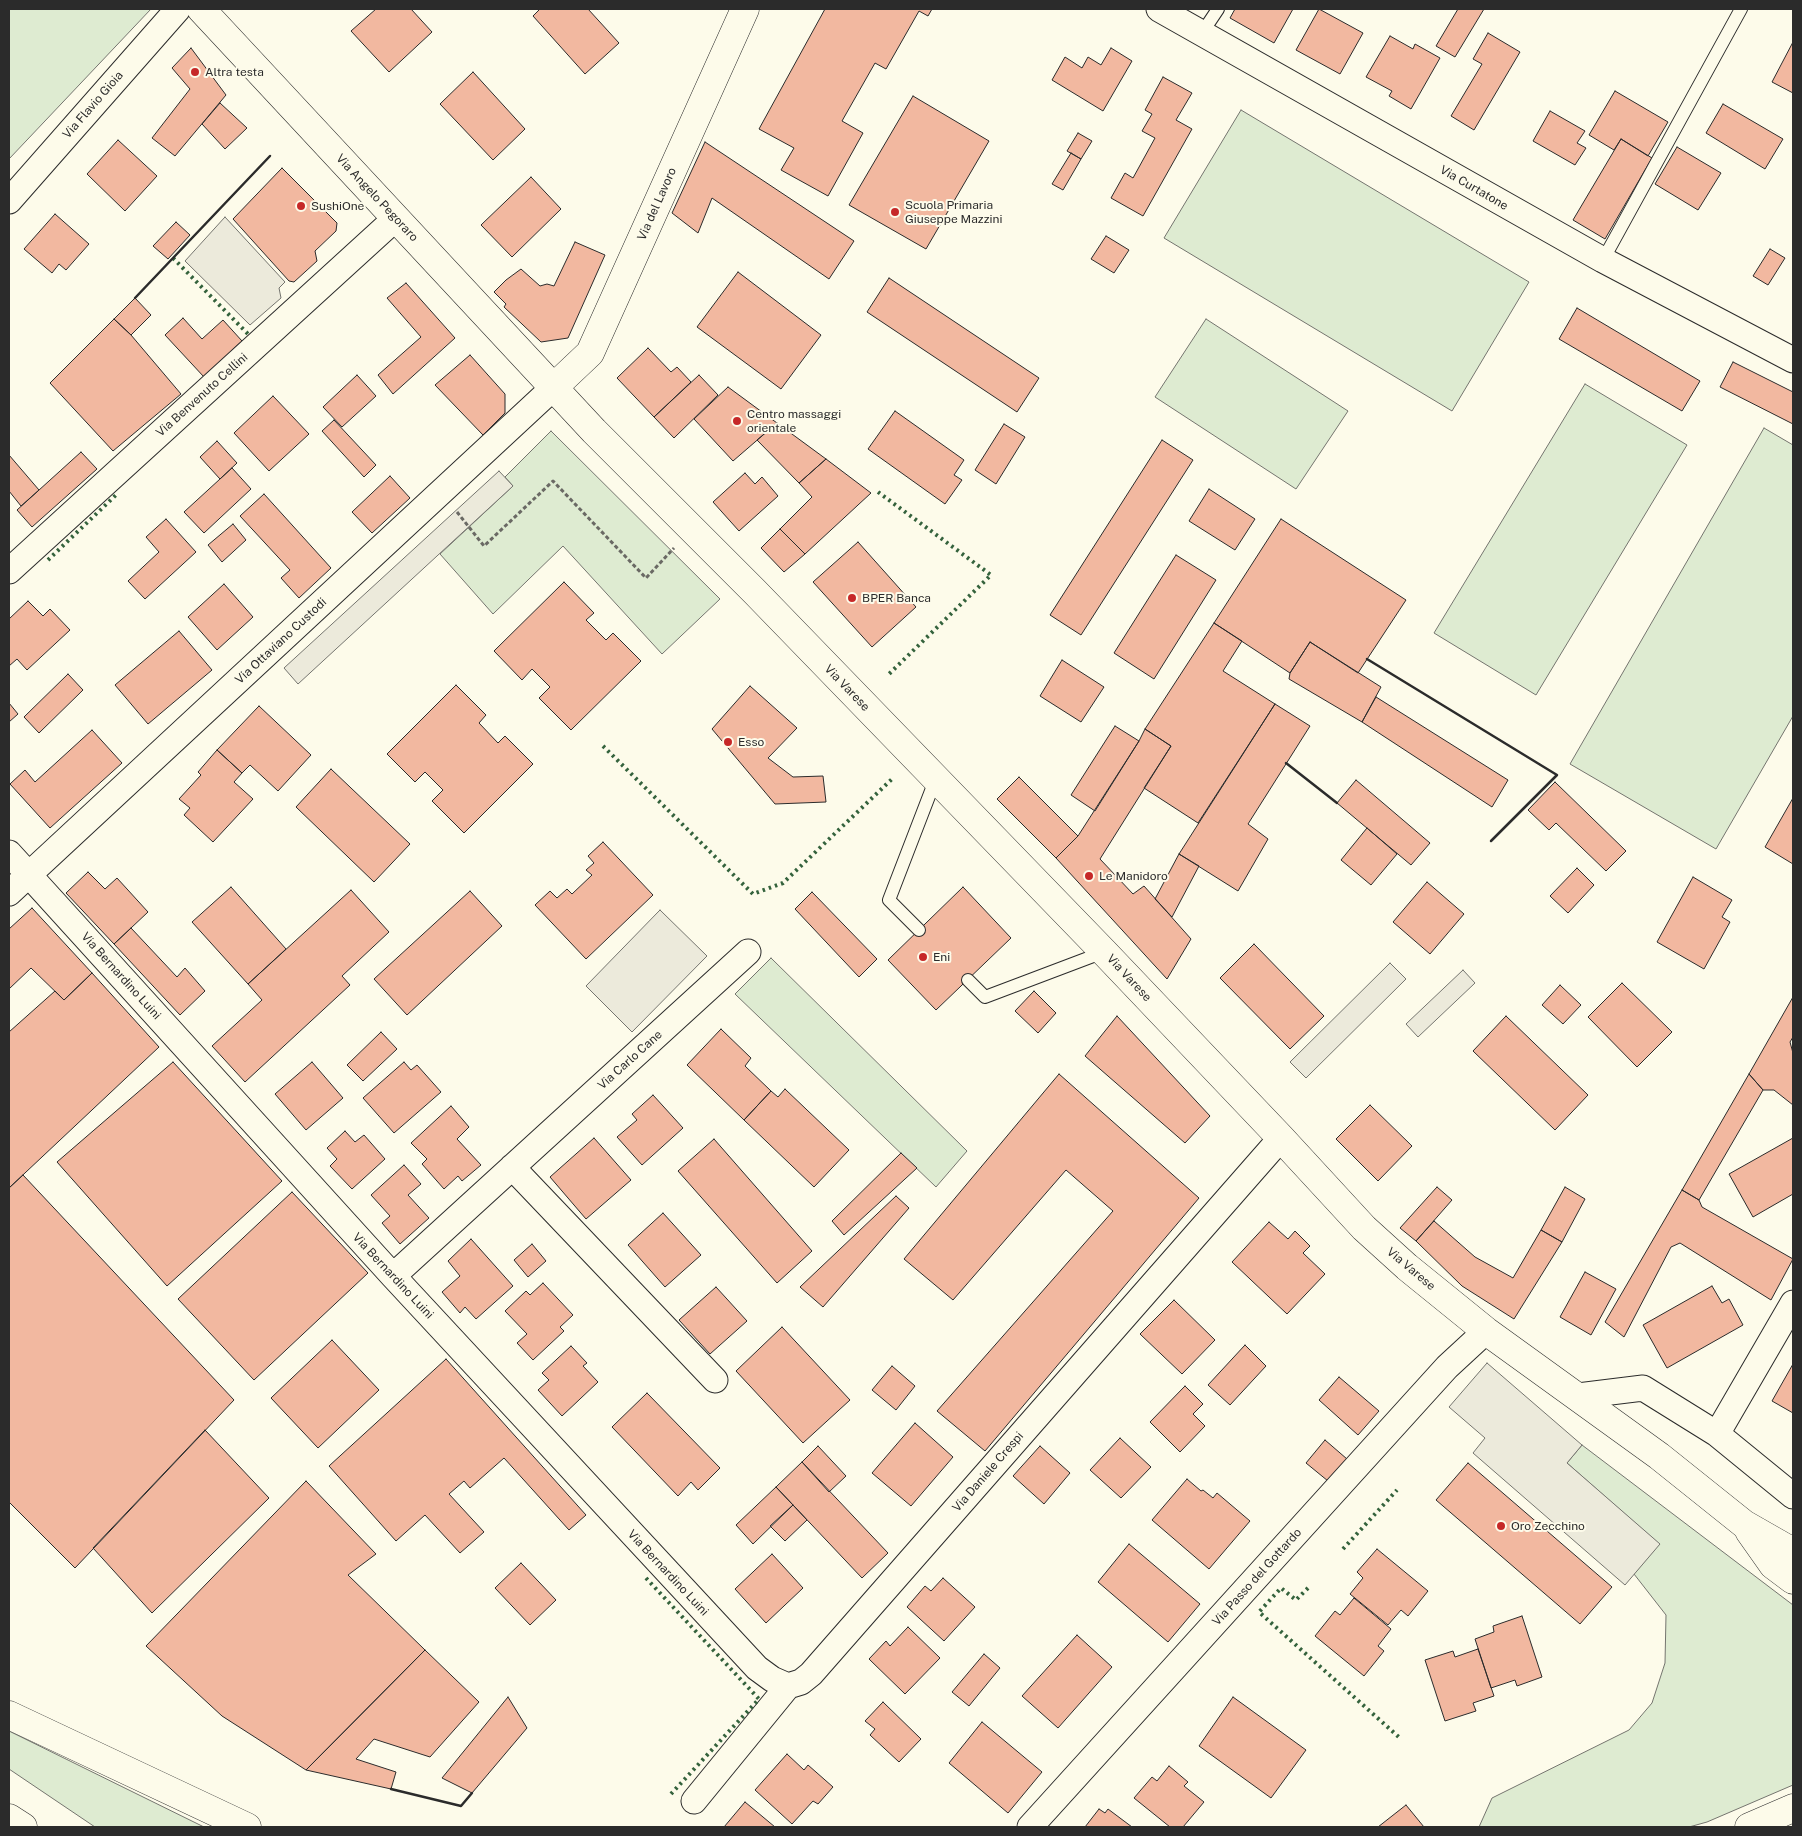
<!DOCTYPE html>
<html>
<head>
<meta charset="utf-8">
<style>
	body { margin:0 }
	#map { position:relative; width:1802px; height:1836px; overflow:hidden; background:#fdfbea; font-family:"Public Sans",sans-serif }
	canvas { display:block }
	.frame { position:absolute; inset:0; border:10px solid #2b2b2b; pointer-events:none }
</style>
</head>
<body>
<div id="map">
<canvas width="1802" height="1836"></canvas>
<div class="frame"></div>
</div>
<script>
const context = document.querySelector('canvas').getContext('2d');
context.lineJoin = 'round';
function paint(path, color) { context.fillStyle = color; context.fill(path, 'evenodd'); }
const toPath = rows => new Path2D(rows.map(r => 'M' + r).join(''));
function strokePath(path, color, width, dash) { context.strokeStyle = color; context.lineWidth = width; context.lineCap = dash ? 'butt' : 'round'; context.setLineDash(dash || []); context.stroke(path); }
function drawText(font, color, halo, rows, align = 'center') {
  context.font = font + ' "Public Sans",sans-serif'; context.lineWidth = 4; context.setLineDash([]); context.textBaseline = 'middle'; context.strokeStyle = halo; context.fillStyle = color; for (const [text, x, y, turn = 0] of rows) {
    context.save(); context.translate(x, y); context.rotate((+turn || 0) * Math.PI / 180); context.textAlign = isNaN(turn) ? turn : align; if (halo) context.strokeText(text, 0, 0); context.fillText(text, 0, 0); context.restore();
  }
}
const green = toPath([
	[9,9,151,9,9,159,9,9],
	[1241,110,1529,282,1452,411,1164,238,1241,110],
	[1206,319,1348,411,1296,489,1155,397,1206,319],
	[1585,384,1687,445,1536,695,1434,633,1585,384],
	[1764,428,1793,445,1793,716,1716,849,1570,764,1764,428],
	[551,431,720,599,662,654,563,546,493,614,440,554,513,486,505,477,551,431],
	[771,958,967,1151,936,1187,735,994,771,958],
	[1582,1445,1793,1605,1793,1785,1707,1822,1689,1827,1479,1827,1492,1798,1629,1730,1652,1703,1665,1663,1666,1615,1634,1574,1659,1544,1567,1463,1582,1445],
	[9,1731,204,1827,95,1827,9,1769,9,1731]
]);
const parking = toPath([
	[225,217,285,282,279,288,281,298,250,325,185,261,225,217],
	[499,471,513,486,298,684,284,668,499,471],
	[660,910,707,956,632,1032,586,986,660,910],
	[1390,963,1406,979,1306,1078,1290,1062,1390,963],
	[1463,970,1475,983,1418,1037,1406,1024,1463,970],
	[1487,1363,1582,1445,1567,1463,1660,1544,1625,1585,1473,1453,1485,1438,1449,1407,1487,1363]
]);
const building = toPath([
	[376,9,411,9,432,32,389,72,351,31,376,9],
	[540,9,588,9,619,43,585,74,533,16,540,9],
	[825,9,932,9,928,16,919,11,886,69,875,63,842,121,863,133,828,196,781,170,794,148,759,129,825,9],
	[1235,9,1293,9,1274,43,1230,18,1235,9],
	[1319,9,1363,33,1340,74,1296,50,1319,9],
	[1458,9,1484,9,1455,57,1436,46,1458,9],
	[1488,33,1520,52,1474,130,1451,116,1482,64,1473,59,1488,33],
	[1390,36,1413,49,1415,44,1440,58,1411,109,1389,96,1392,91,1366,77,1390,36],
	[1793,42,1793,93,1772,82,1793,42],
	[191,48,226,95,175,156,152,138,190,89,172,68,191,48],
	[1111,48,1132,61,1103,111,1052,80,1065,57,1082,68,1088,57,1101,65,1111,48],
	[473,72,525,129,493,160,440,104,473,72],
	[1163,77,1192,93,1176,120,1192,129,1143,216,1111,198,1125,173,1133,178,1155,138,1142,131,1152,114,1145,110,1163,77],
	[1615,91,1668,122,1648,156,1621,139,1614,150,1589,135,1615,91],
	[913,96,989,141,926,249,849,205,913,96],
	[220,103,247,128,225,149,202,124,220,103],
	[1723,104,1783,139,1765,169,1706,133,1723,104],
	[1550,111,1585,131,1577,143,1586,148,1575,165,1533,141,1550,111],
	[1078,133,1092,141,1081,159,1067,151,1078,133],
	[1621,139,1652,158,1605,239,1573,220,1621,139],
	[118,140,157,176,125,211,87,174,118,140],
	[705,142,854,241,829,279,712,198,698,233,672,213,705,142],
	[1677,147,1721,173,1698,210,1655,184,1677,147],
	[1071,153,1081,159,1063,190,1052,184,1071,153],
	[282,168,337,223,336,231,315,251,317,261,294,282,289,281,233,219,282,168],
	[531,177,561,209,512,257,481,225,531,177],
	[55,214,89,244,66,270,59,264,52,273,24,249,55,214],
	[176,222,190,235,168,259,153,246,176,222],
	[1106,236,1129,250,1114,273,1091,259,1106,236],
	[575,242,605,255,568,338,541,342,504,307,506,304,494,292,506,280,521,269,540,286,547,284,554,286,575,242],
	[1770,249,1785,258,1768,285,1753,276,1770,249],
	[738,272,821,335,781,389,697,327,738,272],
	[889,278,1039,378,1017,412,867,312,889,278],
	[406,283,455,338,393,394,378,375,421,337,387,298,406,283],
	[135,298,151,315,131,335,114,319,135,298],
	[1577,308,1700,381,1682,411,1559,339,1577,308],
	[183,318,202,339,223,320,242,341,204,377,165,335,183,318],
	[114,319,131,335,181,394,113,451,50,383,114,319],
	[648,348,671,372,677,367,691,382,654,417,617,378,648,348],
	[470,355,505,394,505,413,483,435,435,385,470,355],
	[1733,362,1793,392,1793,424,1720,387,1733,362],
	[357,375,376,396,342,427,323,407,357,375],
	[699,375,718,395,674,438,654,417,699,375],
	[728,387,777,423,733,461,694,419,728,387],
	[273,396,309,434,269,471,234,433,273,396],
	[895,411,964,460,954,475,962,480,945,504,868,449,895,411],
	[334,420,376,465,364,477,322,431,334,420],
	[777,423,826,459,799,483,757,440,777,423],
	[1004,424,1025,437,996,484,975,470,1004,424],
	[1162,440,1193,460,1081,635,1050,615,1162,440],
	[217,441,237,463,220,479,200,457,217,441],
	[81,452,97,469,32,527,17,510,81,452],
	[9,455,39,490,21,506,9,491,9,455],
	[826,459,871,493,805,554,780,529,812,497,799,483,826,459],
	[232,468,251,489,204,533,184,512,232,468],
	[745,473,755,484,762,477,778,496,739,531,713,502,745,473],
	[390,476,410,498,372,533,352,512,390,476],
	[1209,489,1255,519,1235,550,1189,521,1209,489],
	[264,494,331,568,299,598,281,578,290,570,240,516,264,494],
	[166,519,196,552,145,599,128,581,159,552,146,537,166,519],
	[1281,519,1406,600,1358,673,1310,642,1290,673,1214,623,1281,519],
	[233,524,246,540,222,562,208,545,233,524],
	[780,529,805,554,784,572,761,548,780,529],
	[858,542,916,607,872,647,813,582,858,542],
	[1176,555,1216,580,1154,679,1114,653,1176,555],
	[564,582,594,613,586,620,606,640,613,633,641,661,571,730,539,698,550,687,532,669,522,680,494,651,564,582],
	[224,584,253,617,217,650,188,617,224,584],
	[28,601,43,616,50,609,70,630,27,670,17,659,9,666,9,619,28,601],
	[1214,623,1242,641,1223,671,1275,704,1198,823,1144,788,1171,746,1145,729,1214,623],
	[179,631,212,670,148,724,115,685,179,631],
	[1310,642,1381,687,1362,722,1289,679,1290,673,1310,642],
	[1062,660,1104,687,1081,722,1040,696,1062,660],
	[68,674,83,690,39,733,24,717,68,674],
	[456,685,486,715,479,723,498,743,505,736,533,764,464,833,432,801,443,790,425,772,415,782,387,754,456,685],
	[750,686,797,728,768,758,793,777,823,776,826,802,775,804,712,729,750,686],
	[1376,697,1508,780,1492,807,1362,722,1376,697],
	[9,703,18,714,9,722,9,703],
	[1275,704,1310,726,1248,824,1268,839,1238,891,1179,854,1275,704],
	[259,706,311,755,278,791,250,765,242,773,217,750,259,706],
	[1115,726,1139,741,1095,811,1071,795,1115,726],
	[1145,729,1171,746,1100,859,1133,894,1144,886,1191,939,1167,979,1056,858,1078,836,1139,741,1145,729],
	[92,730,122,763,50,828,10,784,25,770,35,782,92,730],
	[217,750,242,773,234,782,253,799,213,842,184,815,190,808,179,799,201,775,198,772,217,750],
	[331,769,410,844,374,882,296,807,331,769],
	[1019,777,1078,836,1056,858,997,799,1019,777],
	[1356,780,1430,843,1411,865,1337,803,1356,780],
	[1555,782,1626,851,1606,871,1556,823,1549,830,1528,810,1555,782],
	[1793,798,1793,864,1765,847,1793,798],
	[1367,828,1397,854,1371,885,1341,860,1367,828],
	[603,842,653,895,586,959,535,905,550,891,557,898,567,889,572,894,592,875,586,870,594,863,588,856,603,842],
	[1179,854,1199,866,1172,917,1155,899,1179,854],
	[1577,868,1594,885,1568,913,1550,896,1577,868],
	[88,872,105,889,117,878,148,912,114,944,66,893,88,872],
	[1693,877,1732,900,1722,917,1730,922,1704,969,1657,942,1693,877],
	[1427,882,1464,914,1430,954,1393,922,1427,882],
	[231,887,286,949,248,984,192,922,231,887],
	[963,887,1011,938,936,1010,888,960,963,887],
	[351,890,389,932,342,976,350,985,245,1082,212,1046,262,1000,248,984,351,890],
	[470,891,502,926,407,1015,374,979,470,891],
	[812,892,877,959,859,977,795,909,812,892],
	[32,908,92,973,64,1000,31,968,9,989,9,929,32,908],
	[131,928,177,977,185,968,205,991,180,1015,114,944,131,928],
	[1254,944,1324,1016,1290,1049,1220,978,1254,944],
	[92,973,159,1047,9,1188,9,1032,55,991,64,1000,92,973],
	[1622,983,1672,1032,1637,1067,1588,1017,1622,983],
	[1560,985,1581,1005,1563,1024,1542,1005,1560,985],
	[1034,991,1056,1013,1038,1033,1015,1011,1034,991],
	[1793,997,1793,1037,1790,1042,1793,1053,1793,1105,1774,1090,1763,1090,1749,1074,1793,997],
	[1117,1016,1210,1116,1185,1143,1085,1056,1117,1016],
	[1506,1016,1588,1095,1555,1130,1473,1051,1506,1016],
	[721,1029,751,1058,745,1066,771,1091,744,1120,687,1065,721,1029],
	[381,1032,397,1049,363,1081,347,1065,381,1032],
	[173,1062,282,1181,167,1286,57,1162,173,1062],
	[312,1062,343,1098,306,1130,275,1094,312,1062],
	[404,1062,411,1070,417,1065,441,1092,394,1133,363,1098,404,1062],
	[1059,1074,1199,1198,985,1451,937,1411,1113,1211,1066,1170,953,1300,904,1259,1059,1074],
	[1749,1074,1763,1090,1699,1200,1682,1190,1749,1074],
	[785,1089,849,1150,814,1187,744,1120,771,1091,778,1097,785,1089],
	[653,1095,683,1128,642,1165,617,1137,637,1120,632,1114,653,1095],
	[1370,1105,1412,1146,1378,1181,1336,1139,1370,1105],
	[451,1106,469,1127,457,1139,481,1165,462,1181,458,1176,444,1189,422,1164,427,1159,411,1143,451,1106],
	[345,1131,355,1142,364,1135,385,1159,352,1189,330,1166,337,1159,327,1148,345,1131],
	[594,1138,631,1180,586,1219,550,1177,594,1138],
	[1793,1138,1793,1194,1753,1217,1729,1174,1793,1138],
	[714,1139,812,1251,777,1283,678,1171,714,1139],
	[901,1153,917,1168,844,1235,832,1221,901,1153],
	[404,1165,421,1184,408,1195,429,1218,400,1244,382,1223,390,1216,371,1195,404,1165],
	[23,1175,234,1400,75,1568,9,1502,9,1188,23,1175],
	[1437,1187,1452,1200,1416,1241,1400,1228,1437,1187],
	[1565,1187,1585,1199,1562,1242,1541,1230,1565,1187],
	[1682,1190,1699,1200,1702,1207,1793,1259,1771,1300,1680,1243,1671,1247,1624,1337,1605,1322,1682,1190],
	[292,1192,368,1273,254,1380,178,1299,292,1192],
	[896,1196,909,1208,823,1307,800,1287,896,1196],
	[663,1213,701,1255,665,1287,628,1245,663,1213],
	[1434,1221,1475,1257,1513,1278,1541,1230,1562,1242,1514,1319,1462,1286,1416,1241,1434,1221],
	[1269,1222,1288,1239,1295,1231,1310,1246,1303,1253,1325,1274,1287,1314,1232,1262,1269,1222],
	[471,1239,513,1286,476,1319,465,1307,460,1313,442,1292,460,1276,448,1261,471,1239],
	[532,1244,546,1261,528,1277,514,1260,532,1244],
	[1585,1272,1616,1289,1591,1335,1560,1317,1585,1272],
	[543,1283,573,1315,560,1327,564,1331,533,1360,517,1343,527,1334,505,1311,526,1291,530,1295,543,1283],
	[1712,1286,1722,1303,1729,1299,1743,1325,1667,1368,1643,1325,1712,1286],
	[716,1287,747,1321,710,1354,679,1320,716,1287],
	[1174,1300,1215,1340,1182,1374,1140,1334,1174,1300],
	[782,1327,850,1400,803,1443,736,1371,782,1327],
	[332,1340,379,1390,318,1448,271,1398,332,1340],
	[1245,1345,1266,1366,1230,1405,1208,1385,1245,1345],
	[571,1346,587,1363,583,1366,598,1382,562,1416,538,1390,549,1380,542,1373,571,1346],
	[446,1359,586,1515,569,1530,504,1458,470,1488,464,1481,449,1494,484,1532,460,1553,425,1515,396,1541,329,1466,446,1359],
	[1793,1364,1793,1413,1772,1401,1793,1364],
	[892,1366,915,1386,896,1410,872,1390,892,1366],
	[1339,1377,1379,1411,1358,1435,1319,1400,1339,1377],
	[1185,1386,1203,1404,1193,1414,1205,1426,1180,1452,1150,1422,1185,1386],
	[647,1393,720,1468,698,1490,691,1482,678,1496,612,1427,647,1393],
	[915,1423,953,1457,911,1506,872,1473,915,1423],
	[205,1430,269,1498,152,1613,93,1548,205,1430],
	[1120,1438,1151,1467,1121,1498,1090,1470,1120,1438],
	[1325,1440,1347,1459,1328,1481,1306,1463,1325,1440],
	[818,1446,846,1476,829,1492,802,1462,818,1446],
	[1040,1446,1070,1473,1044,1504,1013,1476,1040,1446],
	[802,1462,888,1553,862,1578,776,1487,802,1462],
	[1468,1463,1612,1587,1580,1624,1436,1500,1468,1463],
	[1187,1479,1201,1491,1203,1490,1213,1498,1217,1493,1250,1521,1209,1569,1152,1520,1187,1479],
	[306,1481,376,1554,348,1575,425,1650,306,1770,222,1716,146,1646,306,1481],
	[776,1487,793,1505,753,1544,736,1525,776,1487],
	[793,1505,807,1520,785,1541,770,1526,793,1505],
	[1129,1544,1200,1604,1168,1642,1098,1582,1129,1544],
	[1377,1549,1428,1591,1408,1616,1401,1610,1388,1625,1350,1594,1363,1578,1357,1572,1377,1549],
	[772,1554,803,1588,766,1623,735,1589,772,1554],
	[521,1563,556,1600,530,1625,495,1588,521,1563],
	[943,1578,975,1607,944,1641,907,1607,925,1586,931,1591,943,1578],
	[1354,1598,1391,1629,1378,1646,1384,1651,1364,1676,1315,1636,1335,1611,1340,1615,1354,1598],
	[1522,1616,1542,1677,1517,1686,1515,1680,1491,1688,1475,1639,1494,1632,1493,1626,1522,1616],
	[908,1627,940,1658,905,1694,869,1659,886,1641,890,1646,908,1627],
	[1077,1635,1112,1667,1058,1728,1022,1696,1077,1635],
	[1478,1649,1494,1696,1473,1703,1476,1711,1445,1721,1425,1660,1453,1651,1455,1657,1478,1649],
	[425,1650,479,1702,430,1757,374,1739,356,1759,396,1772,391,1789,306,1770,425,1650],
	[984,1654,1000,1668,969,1706,952,1692,984,1654],
	[508,1697,527,1728,472,1793,442,1778,508,1697],
	[1233,1697,1306,1750,1271,1798,1199,1746,1233,1697],
	[883,1702,921,1739,899,1762,870,1735,875,1729,865,1721,883,1702],
	[982,1722,1042,1772,1008,1813,949,1763,982,1722],
	[787,1754,804,1770,808,1765,833,1787,818,1804,813,1801,792,1824,755,1790,787,1754],
	[1169,1766,1188,1782,1184,1786,1204,1802,1183,1827,1170,1827,1134,1798,1152,1777,1157,1781,1169,1766],
	[745,1802,775,1827,724,1827,745,1802],
	[1406,1805,1424,1827,1378,1827,1406,1805],
	[1099,1809,1105,1813,1108,1809,1132,1827,1085,1827,1099,1809]
]);
const path = toPath([
	[457,512,484,546,553,481,646,578,674,548]
]);
const service = toPath([
	[1202,33,1218,9],
	[1603,260,1741,9],
	[919,930,889,900,936,778],
	[968,980,985,997,1104,952]
]);
const minor = toPath([
	[1159,9,1603,260,1793,360],
	[9,201,178,9],
	[9,571,396,218],
	[9,853,393,1276,757,1668,772,1679,788,1686],
	[9,893,553,388],
	[512,1167,715,1380],
	[393,1276,748,952],
	[1578,1396,1643,1388,1717,1434,1793,1303],
	[1717,1434,1793,1496],
	[694,1801,788,1686,801,1682,811,1674,1281,1138],
	[1030,1827,1447,1367,1486,1331]
]);
const tertiary = toPath([
	[553,388,590,353,745,9]
]);
const secondary = toPath([
	[201,9,594,431,755,592,1104,952,1281,1138,1364,1228,1407,1267,1486,1331,1659,1456,1744,1524,1793,1552],
	[1749,1531,1773,1565,1793,1580]
]);
const motorway = toPath([
	[9,1715,247,1827],
	[9,1818,23,1827],
	[1749,1827,1793,1808]
]);
const hedge = toPath([
	[173,258,249,335],
	[878,492,991,575,888,675],
	[48,560,117,494],
	[603,746,753,894,783,883,892,779],
	[1343,1549,1397,1490],
	[646,1578,759,1699,670,1795],
	[1308,1588,1296,1600,1281,1588,1259,1612,1401,1739]
]);
const wall = toPath([
	[135,298,270,156],
	[1367,659,1557,775,1491,841],
	[1286,763,1337,803],
	[391,1789,461,1806,472,1793]
]);
const markers = [
	[195,72,5,"#c62828"],
	[301,206,5,"#c62828"],
	[895,212,5,"#c62828"],
	[737,421,5,"#c62828"],
	[852,598,5,"#c62828"],
	[728,742,5,"#c62828"],
	[1089,876,5,"#c62828"],
	[923,957,5,"#c62828"],
	[1501,1526,5,"#c62828"]
];
const poiNames = [
	["Altra testa",205,72],
	["Scuola Primaria",905,205],
	["Giuseppe Mazzini",905,219],
	["SushiOne",311,206],
	["Centro massaggi",747,414],
	["orientale",747,428],
	["BPER Banca",862,598],
	["Esso",738,742],
	["Le Manidoro",1099,876],
	["Eni",933,957],
	["Oro Zecchino",1511,1526]
];
const streetNames = [
	["Via Flavio Gioia",93,105,-49],
	["Via Curtatone",1474,188,30],
	["Via Angelo Pegoraro",377,198,47],
	["Via del Lavoro",657,204,-66],
	["Via Benvenuto Cellini",202,395,-42],
	["Via Ottaviano Custodi",281,641,-43],
	["Via Varese",847,688,46],
	["Via Bernardino Luini",121,976,48],
	["Via Varese",1129,978,47],
	["Via Carlo Cane",630,1060,-42],
	["Via Varese",1411,1269,40],
	["Via Bernardino Luini",393,1276,47],
	["Via Daniele Crespi",988,1472,-49],
	["Via Bernardino Luini",668,1573,47],
	["Via Passo del Gottardo",1257,1577,-48]
];
paint(green, '#deebd1');
strokePath(green, '#74746e', 1);
paint(parking, '#eceadb');
strokePath(parking, '#74746e', 1);
paint(building, '#f2b8a0');
strokePath(building, '#2b2b2b', 1);
strokePath(service, '#2b2b2b', 14);
strokePath(minor, '#2b2b2b', 27);
strokePath(tertiary, '#2b2b2b', 29);
strokePath(secondary, '#2b2b2b', 29);
strokePath(motorway, '#2b2b2b', 29);
strokePath(path, '#6a6964', 3, [4, 2.5]);
strokePath(service, '#fdfbea', 12);
strokePath(minor, '#fdfbea', 25);
strokePath(tertiary, '#fdfbea', 28);
strokePath(secondary, '#fdfbea', 28);
strokePath(motorway, '#fdfbea', 28);
strokePath(hedge, '#34623c', 4, [2.5, 4]);
strokePath(wall, '#2b2b2b', 2.5);
for (const [x, y, r, color] of markers) { const dot = new Path2D(); dot.arc(x, y, r, 0, 2 * Math.PI); context.fillStyle = color; context.fill(dot); strokePath(dot, '#fdfbea', 2); }
drawText('12px', '#2b2b2b', '#fdfbea', poiNames, 'left');
drawText('12px', '#2b2b2b', '#fdfbea', streetNames);
</script>
</body>
</html>
